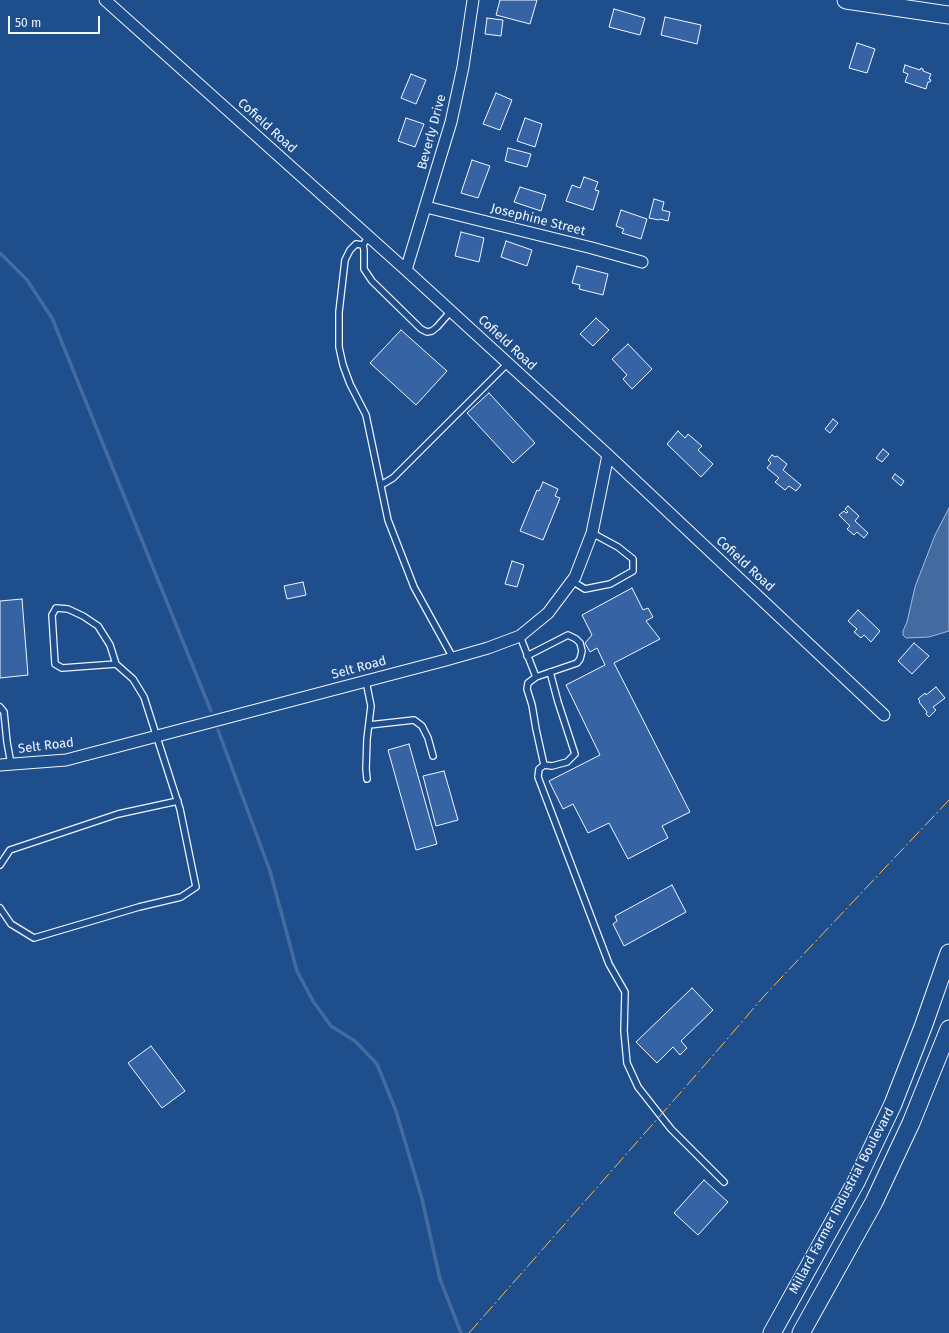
<!DOCTYPE html>
<html>
<head>
<meta charset="utf-8">
<style>
	body { margin:0 }
	#map { position:relative; width:949px; height:1333px; overflow:hidden; background:#1f4e8c; font-family:"Fira Sans",sans-serif }
	canvas { display:block }
	.scale { position:absolute; left:8px; top:16px; width:92px; height:18px; box-sizing:border-box; border:2px solid #f2f6ff; border-top:0; padding-left:5px; font-size:12px; line-height:14px; white-space:nowrap; color:#f2f6ff; -webkit-text-stroke:3px #1f4e8c; paint-order:stroke }
</style>
</head>
<body>
<div id="map">
<canvas width="949" height="1333"></canvas>
<div class="scale">50 m</div>
</div>
<script>
const context = document.querySelector('canvas').getContext('2d');
context.lineJoin = 'round';
function paint(path, color) { context.fillStyle = color; context.fill(path, 'evenodd'); }
const toPath = rows => new Path2D(rows.map(r => 'M' + r).join(''));
function strokePath(path, color, width, dash) { context.strokeStyle = color; context.lineWidth = width; context.lineCap = dash ? 'butt' : 'round'; context.setLineDash(dash || []); context.stroke(path); }
function drawText(font, color, halo, rows, align = 'center') {
  context.font = font + ' "Fira Sans",sans-serif'; context.lineWidth = 3; context.setLineDash([]); context.textBaseline = 'middle'; context.strokeStyle = halo; context.fillStyle = color; for (const [text, x, y, turn = 0] of rows) {
    context.save(); context.translate(x, y); context.rotate((+turn || 0) * Math.PI / 180); context.textAlign = isNaN(turn) ? turn : align; if (halo) context.strokeText(text, 0, 0); context.fillText(text, 0, 0); context.restore();
  }
}
const water = toPath([
	[949,508,949,631,929,637,906,638,903,635,903,631,907,622,915,587,935,535,949,508]
]);
const stream = toPath([
	[0,253,27,280,52,318,211,711],
	[218,730,270,871,297,971,313,1001,331,1026,355,1041,377,1064,396,1111,422,1199,440,1279,461,1333]
]);
const building = toPath([
	[500,0,537,0,530,24,496,15,500,0],
	[614,9,645,18,640,35,609,27,614,9],
	[665,17,701,25,697,44,661,35,665,17],
	[487,18,503,20,501,36,485,34,487,18],
	[857,43,875,49,867,73,849,68,857,43],
	[905,65,920,70,921,68,923,69,923,71,931,74,929,79,931,80,930,82,928,82,926,89,905,82,908,74,903,72,905,65],
	[411,74,426,80,416,104,401,98,411,74],
	[496,93,512,100,500,130,483,124,496,93],
	[406,118,424,124,415,147,398,141,406,118],
	[525,118,542,124,535,147,517,141,525,118],
	[508,148,531,154,527,167,505,161,508,148],
	[472,160,490,166,478,198,461,193,472,160],
	[584,177,598,182,595,190,599,191,593,210,566,201,572,185,580,188,584,177],
	[520,187,546,195,541,211,514,202,520,187],
	[654,199,664,202,662,210,670,212,668,221,660,219,659,220,649,218,654,199],
	[621,210,647,219,641,239,622,233,624,229,616,226,621,210],
	[461,232,484,238,479,262,455,256,461,232],
	[506,241,532,250,527,266,501,257,506,241],
	[577,266,608,274,603,295,579,289,580,285,572,283,577,266],
	[596,318,609,330,593,346,580,334,596,318],
	[401,330,447,371,416,405,370,363,401,330],
	[628,344,652,369,632,389,623,379,627,375,612,359,628,344],
	[489,393,535,443,513,463,467,413,489,393],
	[833,419,838,423,830,433,825,429,833,419],
	[678,431,685,438,688,434,702,446,698,450,713,464,701,477,667,444,678,431],
	[883,449,889,454,882,462,876,458,883,449],
	[772,455,775,457,777,456,787,464,783,470,801,485,796,491,789,486,785,490,775,482,779,478,767,468,771,463,768,460,772,455],
	[895,474,904,481,901,486,892,478,895,474],
	[543,482,558,489,555,496,560,498,543,540,520,531,537,490,539,491,543,482],
	[848,506,859,516,855,521,868,533,864,538,857,532,854,535,847,529,850,526,839,515,844,511,846,513,848,512,845,509,848,506],
	[512,561,524,565,517,587,505,584,512,561],
	[303,582,306,595,287,599,284,586,303,582],
	[632,588,643,610,648,608,653,617,646,621,660,639,614,663,690,812,662,826,668,838,628,859,609,823,588,833,573,804,563,809,549,781,600,755,566,685,605,665,597,648,590,652,585,643,592,635,582,615,632,588],
	[22,599,28,675,0,678,0,601,22,599],
	[858,610,880,631,871,642,864,635,861,638,854,632,857,629,848,621,858,610],
	[914,643,929,656,912,674,898,661,914,643],
	[936,687,945,698,933,707,936,710,929,717,926,714,927,712,919,702,920,701,918,699,925,693,926,695,936,687],
	[409,744,437,844,416,850,388,750,409,744],
	[444,771,458,820,436,826,423,776,444,771],
	[672,885,686,912,624,946,613,924,617,921,615,916,672,885],
	[692,988,713,1010,681,1041,687,1048,680,1055,673,1047,657,1063,636,1042,692,988],
	[151,1046,185,1091,162,1108,128,1063,151,1046],
	[704,1180,728,1202,698,1235,674,1213,704,1180]
]);
const service = toPath([
	[369,236,363,245,356,244,350,250,345,260,339,312,339,347,343,365,350,384,366,415,388,520,414,587,453,658],
	[363,245,364,250,364,269,372,281,421,329,427,332,432,331,437,327,451,311],
	[381,485,393,478,508,363],
	[572,581,585,589,610,584,633,571,633,559,618,547,592,533],
	[520,636,536,677],
	[527,656,568,635,576,639,580,643,582,651,580,659,577,663,536,677,528,683,527,689,532,705,536,729,544,765],
	[550,672,558,702,575,754,567,762,552,766,544,765,539,769,538,777,609,964,625,992,624,1031,627,1063,638,1087,671,1129,724,1182],
	[366,681,371,706,367,739,366,769,367,779],
	[0,707,4,712,7,742,11,764],
	[369,725,414,720,422,726,428,738,433,756],
	[0,865,10,850,118,814,178,801],
	[0,908,11,924,34,938,139,907,181,897,196,887,180,809,144,697,133,679,116,664,110,645,98,626,83,616,68,609,56,608,52,615,55,664,62,668,116,664]
]);
const minor = toPath([
	[105,0,406,270,608,455,884,715],
	[426,207,592,248,642,262],
	[406,270,451,122,463,67,473,0],
	[0,765,66,760,446,660,488,648,520,636,548,613,575,577,592,533,608,455]
]);
const primary = toPath([
	[846,0,949,15],
	[772,1333,856,1182,893,1104,923,1027,949,953],
	[801,1333,874,1202,911,1123,949,1029]
]);
const power = toPath([
	[469,1333,710,1059,765,995,949,800]
]);
const streetNames = [
	["Cofield Road",267,126,42],
	["Beverly Drive",432,132,-75],
	["Josephine Street",538,220,14],
	["Cofield Road",507,343,43],
	["Cofield Road",745,564,43],
	["Selt Road",359,668,-15],
	["Selt Road",46,746,-7],
	["Millard Farmer Industrial Boulevard",842,1201,-62]
];
paint(water, '#446ba0');
strokePath(water, '#a8bbd7', 1);
strokePath(stream, '#446ba0', 3.5);
paint(building, '#3563a3');
strokePath(building, '#f2f6ff', 1);
strokePath(service, '#f2f6ff', 8);
strokePath(minor, '#f2f6ff', 13);
strokePath(primary, '#f2f6ff', 19);
strokePath(service, '#1f4e8c', 5.5);
strokePath(minor, '#1f4e8c', 11);
strokePath(primary, '#1f4e8c', 17);
strokePath(power, '#ffb74d', 1, [14, 3, 2, 3]);
drawText('13px', '#f2f6ff', '#1f4e8c', streetNames);
</script>
</body>
</html>
